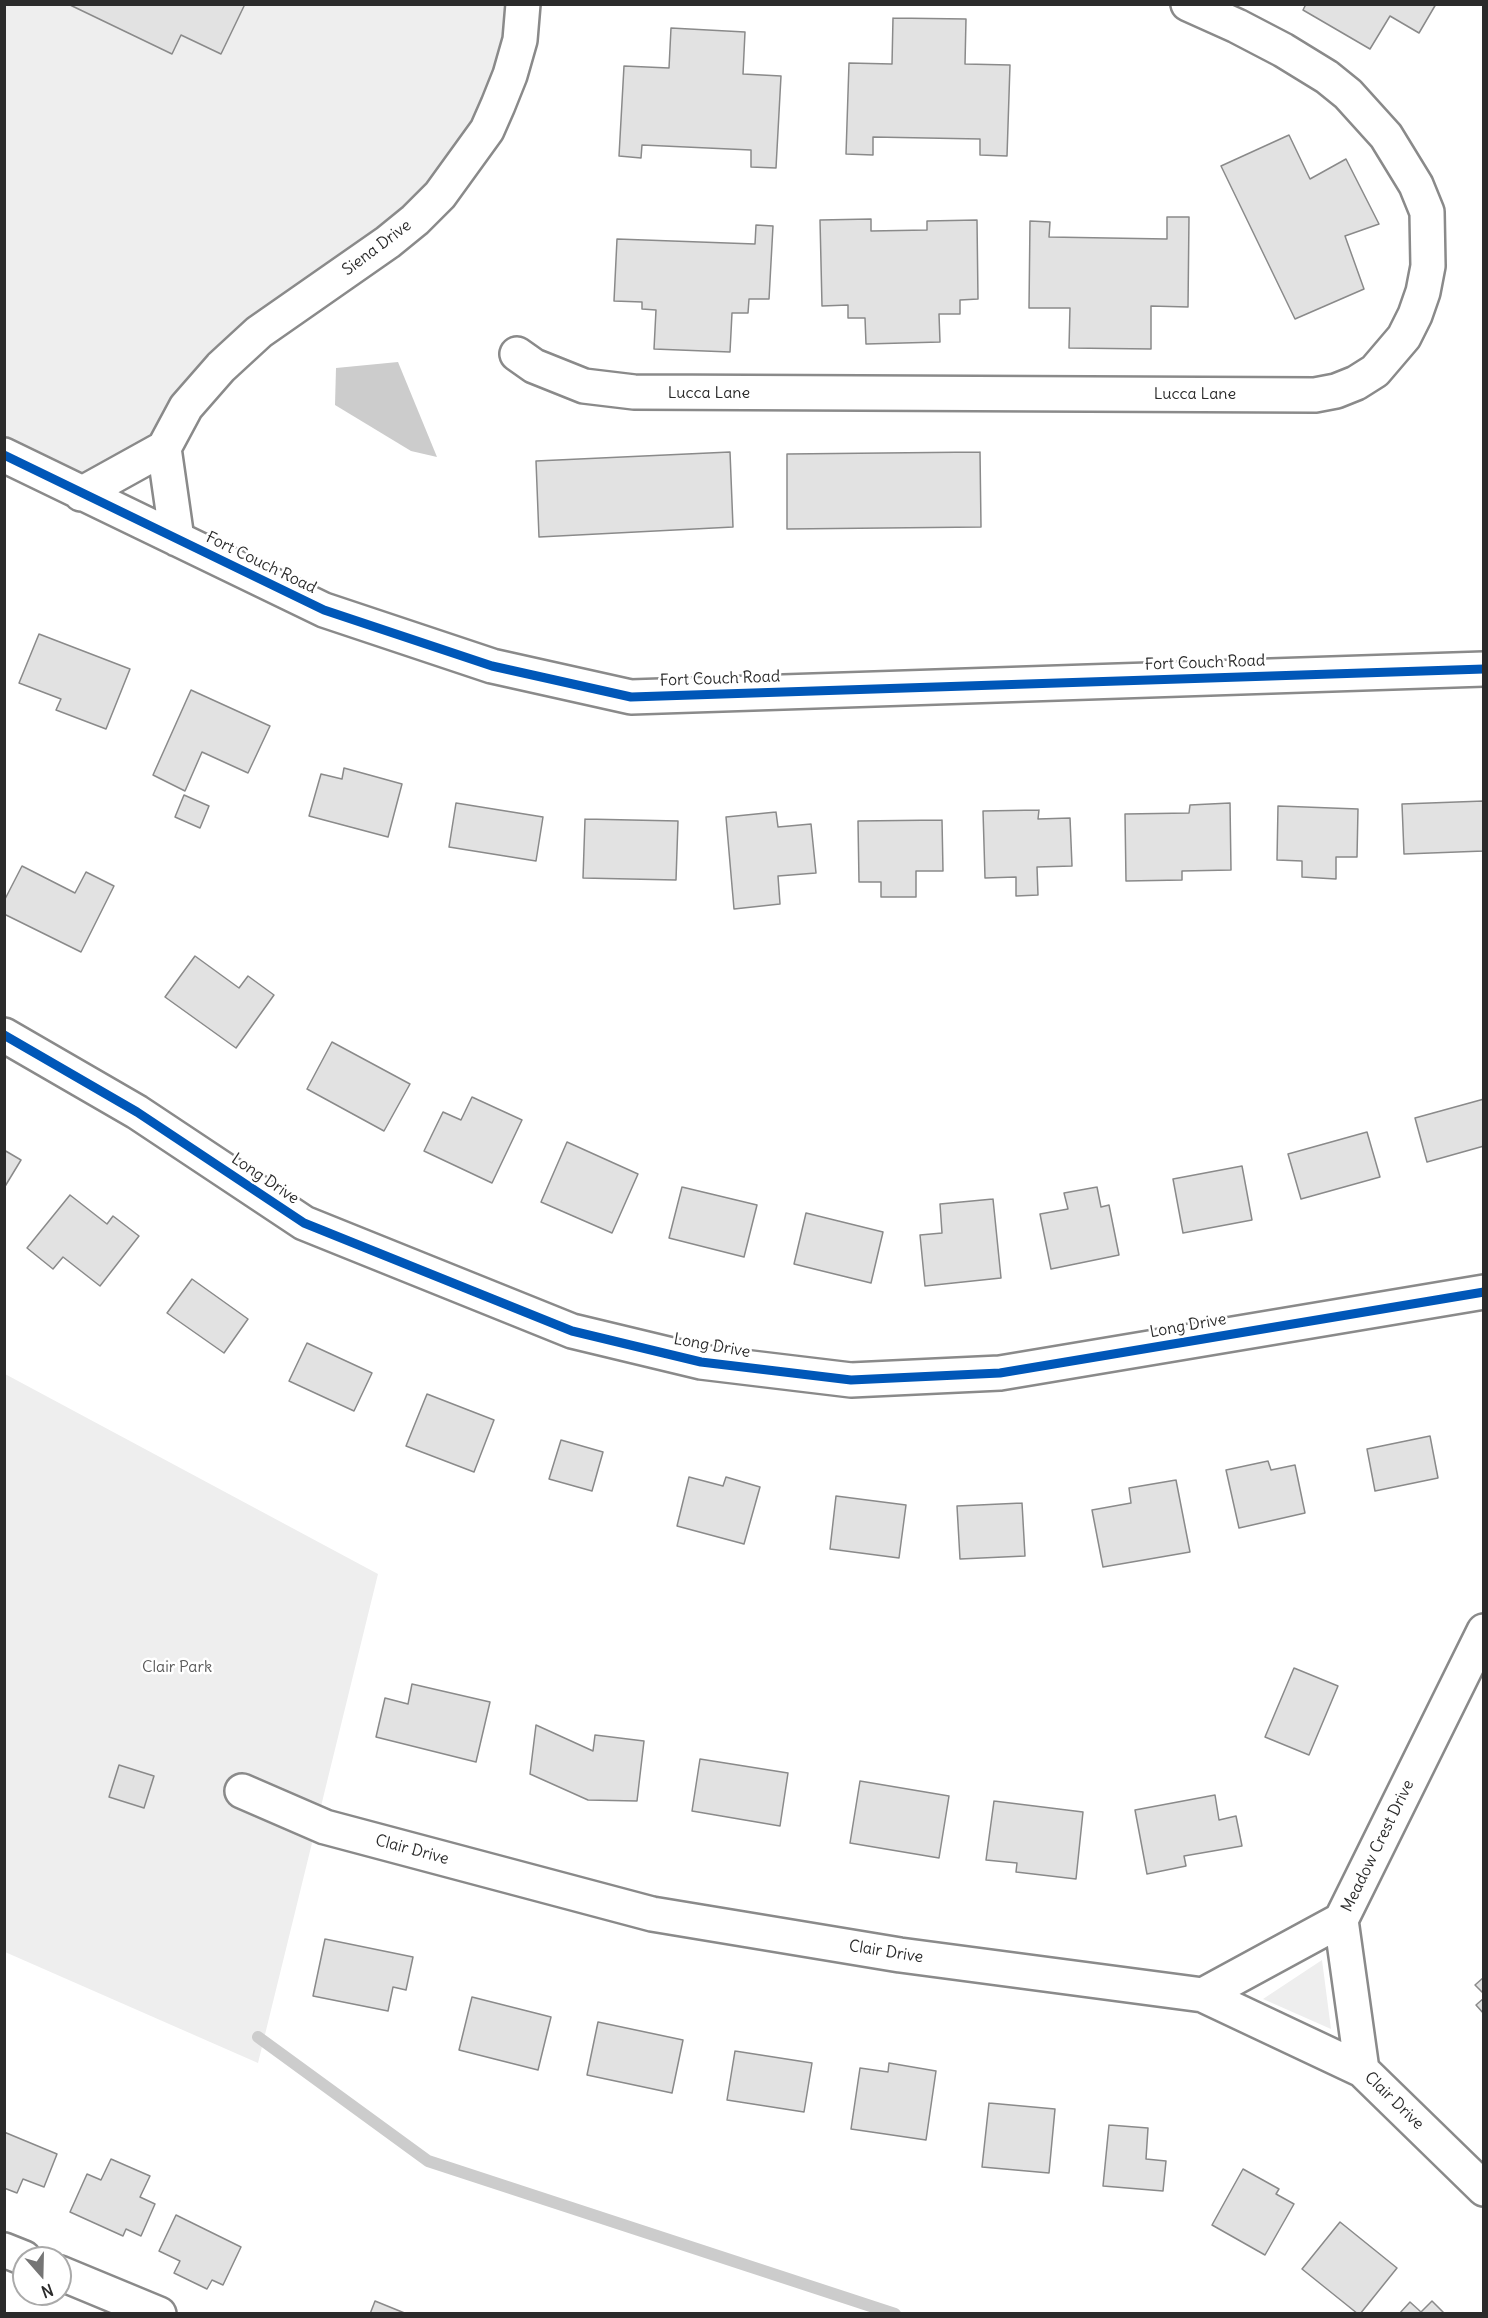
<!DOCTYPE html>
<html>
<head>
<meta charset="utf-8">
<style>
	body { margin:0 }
	#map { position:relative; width:1488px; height:2318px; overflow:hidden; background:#fff; font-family:Delius,sans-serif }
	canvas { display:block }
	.frame { position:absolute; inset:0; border:6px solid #2b2b2b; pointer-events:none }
	.north { position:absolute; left:12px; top:2246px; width:60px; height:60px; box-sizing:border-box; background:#fff; border:2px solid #aaa; border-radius:50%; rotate:160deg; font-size:16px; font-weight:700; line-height:24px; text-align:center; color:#2b2b2b }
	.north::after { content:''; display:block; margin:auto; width:21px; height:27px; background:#757575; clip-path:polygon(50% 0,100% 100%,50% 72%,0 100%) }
</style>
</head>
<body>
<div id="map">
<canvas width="1488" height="2318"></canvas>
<div class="frame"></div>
<div class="north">N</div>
</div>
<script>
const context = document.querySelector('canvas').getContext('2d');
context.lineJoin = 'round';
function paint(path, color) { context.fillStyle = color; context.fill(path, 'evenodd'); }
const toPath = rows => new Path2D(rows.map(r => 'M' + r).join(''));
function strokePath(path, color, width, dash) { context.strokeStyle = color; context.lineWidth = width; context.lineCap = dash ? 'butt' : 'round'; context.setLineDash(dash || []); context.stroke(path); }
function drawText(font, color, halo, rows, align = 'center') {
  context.font = font + ' Delius,sans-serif'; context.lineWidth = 5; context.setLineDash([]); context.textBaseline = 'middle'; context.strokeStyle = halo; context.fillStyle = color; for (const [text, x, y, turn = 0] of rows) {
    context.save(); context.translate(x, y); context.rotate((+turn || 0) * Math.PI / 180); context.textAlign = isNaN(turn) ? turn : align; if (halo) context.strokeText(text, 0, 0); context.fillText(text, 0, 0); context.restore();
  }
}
const built = toPath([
	[4,5,523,5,465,163,259,332,164,448,81,494,5,455],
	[5,1374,378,1574,258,2063,5,1952],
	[1322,1960,1331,2029,1263,1999]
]);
const water = toPath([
	[398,362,437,457,411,451,335,405,336,368]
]);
const stream = toPath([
	[258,2037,428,2161,895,2314]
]);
const building = toPath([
	[68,4,245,4,221,54,181,35,172,54,68,4],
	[1306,4,1436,4,1419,33,1390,16,1370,49,1303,10,1306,4],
	[893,18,966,19,965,64,1010,65,1007,156,980,155,980,139,873,137,873,155,846,154,849,63,892,64,893,18],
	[671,28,745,32,743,74,781,76,776,168,751,167,751,150,642,145,641,158,619,156,624,66,669,68,671,28],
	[1289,135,1310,179,1346,159,1379,224,1345,236,1364,289,1295,319,1221,166,1289,135],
	[1167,217,1189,217,1188,307,1151,306,1151,349,1069,348,1070,308,1029,308,1030,221,1050,222,1049,237,1167,239,1167,217],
	[871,219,871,231,927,230,927,221,977,220,978,299,960,300,960,314,939,314,940,342,866,344,865,318,848,318,848,305,822,306,820,220,871,219],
	[756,225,773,226,769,299,749,299,748,313,732,313,730,352,654,349,656,310,642,309,642,302,614,301,617,239,755,244,756,225],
	[730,452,733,527,539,537,536,461,730,452],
	[980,452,981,527,787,529,787,454,980,452],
	[39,634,130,669,106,729,56,710,61,699,19,683,39,634],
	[191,690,270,726,248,773,202,752,185,791,153,775,191,690],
	[344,768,402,784,388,837,309,816,321,774,342,779,344,768],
	[184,795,209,806,200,828,175,817,184,795],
	[1484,801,1484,851,1404,854,1402,804,1484,801],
	[456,803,543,817,536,861,449,847,456,803],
	[1230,803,1231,870,1182,871,1182,880,1126,881,1125,814,1189,813,1190,805,1230,803],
	[1278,806,1358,809,1357,857,1336,857,1336,879,1302,877,1302,861,1277,860,1278,806],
	[1039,810,1038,819,1070,818,1072,866,1037,867,1038,895,1016,896,1016,877,985,878,983,811,1039,810],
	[776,812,778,827,811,824,816,873,778,876,780,904,734,909,726,817,776,812],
	[585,819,678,821,676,880,583,878,585,819],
	[942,820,943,871,916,871,916,897,881,897,881,882,859,882,858,821,942,820],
	[22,866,75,893,86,872,114,886,81,952,4,914,4,901,22,866],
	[195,956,239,988,248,976,274,995,236,1048,165,997,195,956],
	[332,1042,410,1084,384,1131,307,1089,332,1042],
	[472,1097,522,1120,492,1183,424,1151,443,1112,461,1120,472,1097],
	[1484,1099,1484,1146,1427,1162,1415,1118,1484,1099],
	[1367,1132,1380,1177,1301,1199,1288,1154,1367,1132],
	[567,1142,638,1174,612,1233,541,1202,567,1142],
	[4,1150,21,1160,4,1188,4,1150],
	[1242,1166,1252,1220,1183,1233,1173,1179,1242,1166],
	[682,1187,757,1205,744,1257,669,1238,682,1187],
	[1097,1187,1101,1207,1109,1205,1119,1255,1051,1269,1040,1214,1068,1209,1064,1193,1097,1187],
	[70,1195,107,1224,113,1216,139,1236,100,1286,63,1257,53,1269,27,1248,70,1195],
	[993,1199,1001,1278,925,1286,920,1235,942,1233,940,1204,993,1199],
	[806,1213,883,1232,871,1283,794,1264,806,1213],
	[192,1279,248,1319,224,1353,167,1313,192,1279],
	[307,1343,372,1373,354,1411,289,1381,307,1343],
	[427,1394,494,1420,474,1472,406,1446,427,1394],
	[1430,1436,1438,1478,1375,1491,1367,1449,1430,1436],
	[561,1440,603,1452,592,1491,549,1479,561,1440],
	[1268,1461,1271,1470,1295,1465,1305,1513,1239,1528,1226,1470,1268,1461],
	[689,1477,723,1486,726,1477,760,1487,744,1544,677,1526,689,1477],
	[1176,1480,1190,1552,1103,1567,1092,1510,1131,1503,1129,1488,1176,1480],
	[836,1496,906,1505,899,1558,830,1549,836,1496],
	[1022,1503,1025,1556,960,1559,957,1506,1022,1503],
	[1294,1668,1338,1686,1309,1755,1265,1737,1294,1668],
	[412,1684,490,1702,476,1762,376,1737,385,1698,408,1704,412,1684],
	[536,1725,593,1751,595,1735,644,1741,637,1801,588,1800,530,1774,536,1725],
	[700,1759,788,1773,780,1826,692,1811,700,1759],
	[119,1765,154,1776,144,1808,109,1797,119,1765],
	[860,1781,949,1796,939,1858,850,1843,860,1781],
	[1215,1795,1219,1820,1236,1816,1242,1846,1184,1856,1186,1866,1147,1874,1135,1810,1215,1795],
	[994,1801,1083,1812,1076,1879,1016,1872,1017,1863,986,1860,994,1801],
	[325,1939,413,1957,406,1990,393,1987,388,2011,313,1996,325,1939],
	[1484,1977,1484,1994,1475,1985,1484,1977],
	[472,1997,551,2017,538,2070,459,2050,472,1997],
	[1484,1998,1484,2014,1476,2005,1484,1998],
	[598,2022,683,2040,672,2093,587,2075,598,2022],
	[735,2051,812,2063,804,2112,727,2100,735,2051],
	[889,2063,936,2071,926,2140,851,2129,860,2068,888,2072,889,2063],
	[989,2103,1055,2109,1049,2173,982,2167,989,2103],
	[1109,2125,1148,2128,1146,2159,1166,2161,1163,2191,1103,2186,1109,2125],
	[4,2132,57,2154,44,2187,23,2179,17,2193,4,2188,4,2132],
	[111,2159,150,2176,140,2197,155,2204,141,2236,126,2229,123,2236,70,2212,87,2174,101,2180,111,2159],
	[1243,2169,1279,2189,1276,2194,1294,2204,1265,2255,1212,2225,1243,2169],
	[176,2215,241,2247,223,2285,212,2280,207,2289,174,2273,180,2261,159,2251,176,2215],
	[1340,2222,1397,2268,1360,2314,1358,2314,1302,2269,1340,2222],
	[375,2301,407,2314,370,2314,375,2301],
	[1432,2301,1445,2314,1399,2314,1410,2302,1421,2312,1432,2301]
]);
const minor = toPath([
	[517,354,534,366,584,386,634,392,1315,395,1336,391,1356,383,1375,371,1404,337,1415,315,1423,292,1428,266,1427,212,1416,185,1386,136,1348,94,1327,77,1283,50,1237,26,1188,4],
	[164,448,177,539],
	[4,455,324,610,492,666,631,697,1484,669],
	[81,494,164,448,186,407,221,367,259,332,388,242,415,220,440,195,487,130,498,105,510,75,520,40,523,4],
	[4,1035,137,1112,304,1223,572,1331,701,1362,851,1380,1000,1373,1484,1292],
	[242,1791,325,1827,652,1914,900,1955,1203,1995,1362,2070,1484,2189],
	[1341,1920,1362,2070],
	[1203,1995,1341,1920,1484,1631],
	[4,2250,24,2258],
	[60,2273,159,2314]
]);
const cycleway = toPath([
	[4,455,324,610,492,666,631,697,1484,669],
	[4,1035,137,1112,304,1223,572,1331,701,1362,851,1380,1000,1373,1484,1292]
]);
const streetNames = [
	["Siena Drive",377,248,-37],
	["Lucca Lane",709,393],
	["Lucca Lane",1195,394],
	["Fort Couch Road",261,563,26],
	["Fort Couch Road",1205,663,-2],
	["Fort Couch Road",720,679,-2],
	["Long Drive",265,1179,34],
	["Long Drive",1188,1326,-10],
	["Long Drive",712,1346,10],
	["Meadow Crest Drive",1378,1846,-64],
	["Clair Drive",412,1850,15],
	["Clair Drive",886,1952,9],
	["Clair Drive",1394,2101,44]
];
const parkNames = [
	["Clair Park",177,1667]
];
paint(built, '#eee');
paint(water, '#ccc');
strokePath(stream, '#ccc', 12);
paint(building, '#e2e2e2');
strokePath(building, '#8a8a8a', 1.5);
strokePath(minor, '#8a8a8a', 38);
strokePath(minor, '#fff', 33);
strokePath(cycleway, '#0057b8', 9);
drawText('16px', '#2b2b2b', '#fff', streetNames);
drawText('16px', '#585858', '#fff', parkNames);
</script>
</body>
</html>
